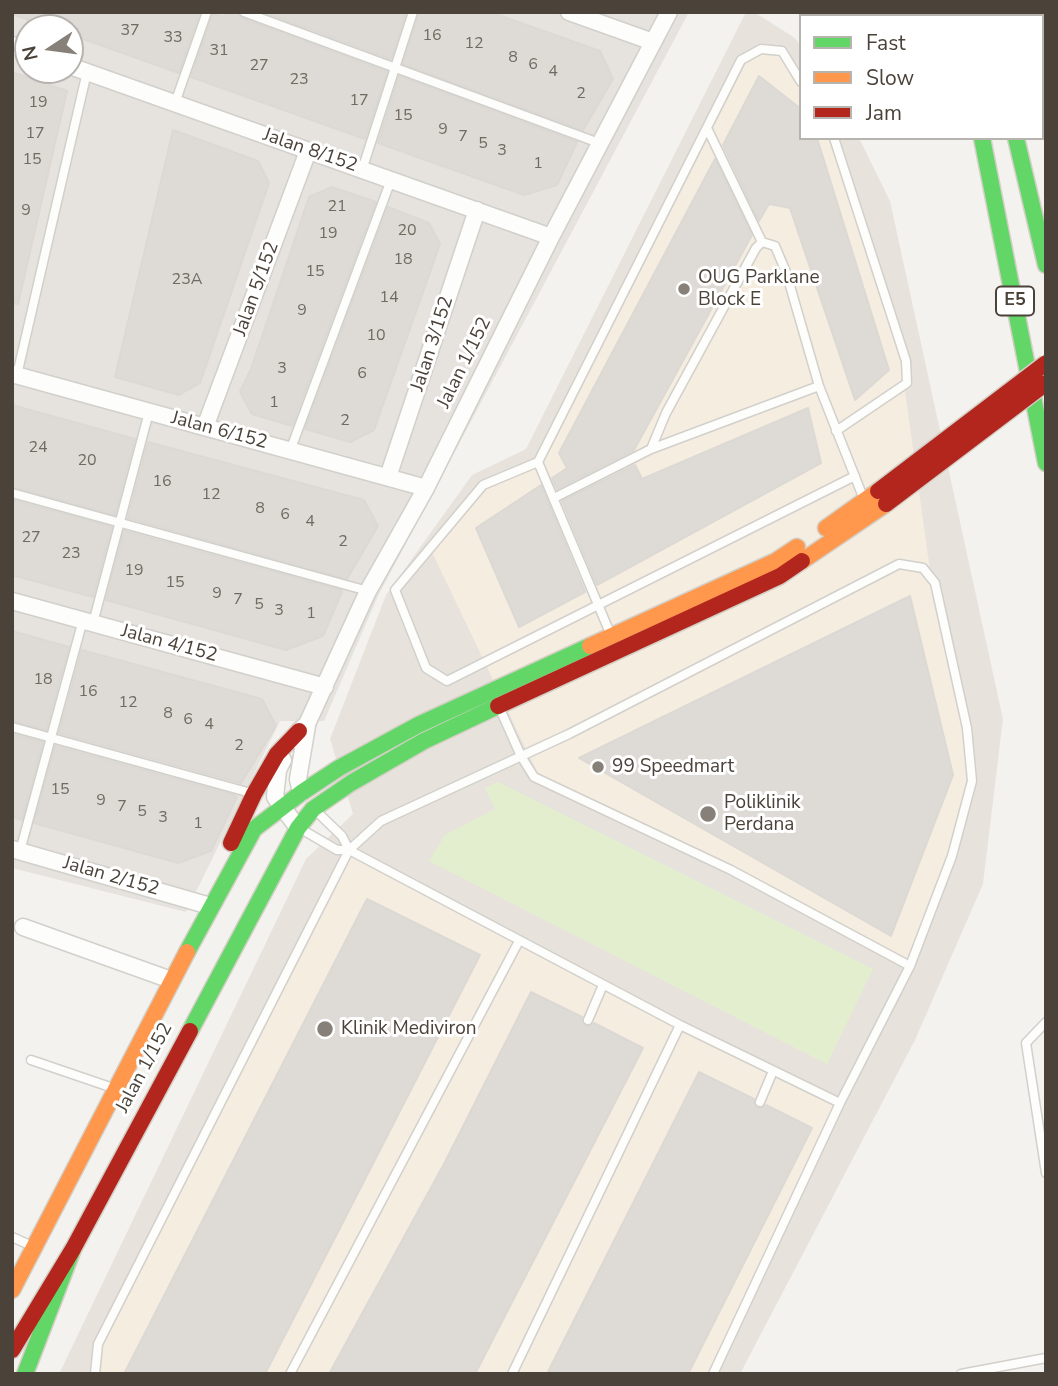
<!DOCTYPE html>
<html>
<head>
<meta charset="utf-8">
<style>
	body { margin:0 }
	#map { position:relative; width:1058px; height:1386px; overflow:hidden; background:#f4f2ee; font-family:"Nunito Sans",sans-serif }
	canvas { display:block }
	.frame { position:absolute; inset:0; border:14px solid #4b4339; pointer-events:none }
	.legend { position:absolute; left:799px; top:14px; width:245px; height:126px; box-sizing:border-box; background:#fff; border:2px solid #b7b4b0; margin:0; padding:9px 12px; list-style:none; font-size:21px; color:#4b4339 }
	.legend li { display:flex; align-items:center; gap:14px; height:35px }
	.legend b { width:35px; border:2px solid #b7b4b0 }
	.north { position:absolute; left:14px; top:14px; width:70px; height:70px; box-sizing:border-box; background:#fff; border:2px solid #b7b4b0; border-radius:50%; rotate:257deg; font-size:19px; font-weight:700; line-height:28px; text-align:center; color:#4b4339 }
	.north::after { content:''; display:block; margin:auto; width:24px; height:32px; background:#868078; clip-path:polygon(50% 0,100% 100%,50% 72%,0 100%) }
</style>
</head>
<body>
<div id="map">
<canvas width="1058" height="1386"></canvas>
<div class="frame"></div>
<ul class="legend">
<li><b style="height:9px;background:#63d668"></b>Fast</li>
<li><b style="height:9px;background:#ff974d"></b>Slow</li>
<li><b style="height:9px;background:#b3261e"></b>Jam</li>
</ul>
<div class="north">N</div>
</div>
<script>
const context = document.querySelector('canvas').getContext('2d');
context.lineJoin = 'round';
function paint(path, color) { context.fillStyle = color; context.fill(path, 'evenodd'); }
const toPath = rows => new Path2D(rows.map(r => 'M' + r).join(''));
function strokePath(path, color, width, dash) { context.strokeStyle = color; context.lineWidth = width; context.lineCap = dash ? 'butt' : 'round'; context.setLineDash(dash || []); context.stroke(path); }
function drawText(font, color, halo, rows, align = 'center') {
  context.font = font + ' "Nunito Sans",sans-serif'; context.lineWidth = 6; context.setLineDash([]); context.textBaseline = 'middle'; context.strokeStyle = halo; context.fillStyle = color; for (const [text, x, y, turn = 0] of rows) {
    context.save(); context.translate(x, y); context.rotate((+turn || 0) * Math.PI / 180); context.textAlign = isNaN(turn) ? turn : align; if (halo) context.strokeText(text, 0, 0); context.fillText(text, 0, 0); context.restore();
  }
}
const residential = toPath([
	[746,12,754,12,795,38,801,46,801,138,859,138,890,201,1003,719,983,884,915,1040,740,1374,59,1374,306,859,353,814,330,739,386,595,472,475,526,449]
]);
const commercial = toPath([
	[763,53,780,56,801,90,801,138,830,138,901,362,932,585,963,729,967,780,948,853,908,960,723,861,538,774,432,552,487,489,543,464,746,63],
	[351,856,690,1035,834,1105,708,1374,99,1374,102,1343]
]);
const industrial = toPath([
	[12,12,689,12,378,596,324,721,280,721,186,912,12,868],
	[28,28,70,28,70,70,28,70]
]);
const green = toPath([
	[498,782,873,969,827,1064,429,861,445,835,495,809,485,788]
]);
const building = toPath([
	[13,12,200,12,179,73,72,35,74,28,51,28,12,14,13,12],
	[226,12,238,12,242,18,387,72,365,139,191,77,213,14,225,17,226,12],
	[264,12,406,12,391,59,264,12],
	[419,12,490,12,600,51,613,79,583,130,403,64,419,12],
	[12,72,67,91,18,304,12,303,12,72],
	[399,76,577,142,557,185,524,195,378,143,399,76],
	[759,76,801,109,801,138,817,138,889,370,855,400,790,208,769,204,759,221,723,145,759,76],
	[173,130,258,161,269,183,200,383,179,395,115,377,173,130],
	[715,159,752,235,634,450,557,489,552,478,567,468,559,453,715,159],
	[332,187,376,202,292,426,252,414,240,392,251,369,309,197,332,187],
	[388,207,429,223,440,244,374,430,350,442,305,429,388,207],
	[12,405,135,439,115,515,12,487,12,405],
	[808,408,821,463,597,585,562,501,635,465,642,479,808,408],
	[148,442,364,500,378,526,347,579,128,518,148,442],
	[541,485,585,592,519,627,476,528,541,485],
	[12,500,112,527,93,597,12,575,12,500],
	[124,531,341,590,342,592,323,636,286,650,106,600,124,531],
	[910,596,953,775,891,936,579,758,910,596],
	[12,631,69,647,46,730,12,721,12,631],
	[82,650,262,699,276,726,241,783,59,733,82,650],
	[12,734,43,742,22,820,12,817,12,734],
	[55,746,234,795,237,797,211,851,178,863,34,823,55,746],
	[367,899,480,955,265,1374,124,1374,367,899],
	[531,992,582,1017,585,1026,589,1026,594,1023,643,1048,475,1374,329,1374,444,1164,531,992],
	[699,1072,754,1099,754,1103,757,1108,761,1108,766,1105,812,1128,688,1374,547,1374,699,1072]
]);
const lane = toPath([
	[244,12,599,143],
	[801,82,782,51,761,49,741,60,538,462,483,485,395,590,426,668,447,681,855,476],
	[175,103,207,12],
	[707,128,762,242],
	[834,138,906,361,907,383,836,431],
	[362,170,413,12],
	[17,375,87,72],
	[819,386,863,497],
	[290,451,391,180],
	[538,462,610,633],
	[12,493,368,591],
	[554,498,651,449,819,386,786,272,775,246,762,242,756,248,666,413,651,449],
	[93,623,149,412],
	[500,709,521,756,534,777,731,870,910,966],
	[12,727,251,793],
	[315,810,342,836,349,850],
	[301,829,337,850,349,850,680,1025,840,1103],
	[20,851,83,620],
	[588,1020,603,985],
	[1046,1022,1026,1043,1046,1173],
	[31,1060,113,1088],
	[760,1102,773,1071],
	[12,1237,32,1246],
	[95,1374,98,1344,349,850,381,821,569,734,899,564,923,568,935,583,967,728,972,781,952,856,910,966,840,1103,713,1374],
	[290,1374,519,941],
	[512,1374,680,1025],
	[961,1374,1046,1358]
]);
const street = toPath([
	[569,12,653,42],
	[12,45,28,51],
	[70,66,551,237],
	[12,374,426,488],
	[205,427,308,151],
	[388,477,477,210],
	[12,601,325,687],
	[294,740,299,731,307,724,368,591,426,488,551,237,669,12],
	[283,760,278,770,275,797,298,828],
	[301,793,298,779,307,726],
	[12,849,210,906],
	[23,927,171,980]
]);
const fast = toPath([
	[987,12,988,16],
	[982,138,1046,463],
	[1016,138,1046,265],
	[187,952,254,829,301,793,339,768,418,725,590,646],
	[190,1031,298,828,313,809,351,783,424,741,498,706],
	[25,1374,73,1249]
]);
const slow = toPath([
	[951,12,952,16],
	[826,528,878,491],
	[802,561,886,504],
	[590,646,776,561,797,547],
	[12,1290,187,952]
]);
const jam = toPath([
	[498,706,780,576,802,561],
	[231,843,254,794,277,754,299,731],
	[12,1350,73,1249,190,1031]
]);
const jamBridge = toPath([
	[878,491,1046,363],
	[886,504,1046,383]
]);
const markers = [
	[684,289,7,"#868078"],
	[598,767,7,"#868078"],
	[708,814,9,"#868078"],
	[325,1029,9,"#868078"]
];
const numberNames = [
	["37",130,31],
	["16",432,36],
	["33",173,38],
	["12",474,44],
	["31",219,51],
	["8",513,58],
	["6",533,65],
	["27",259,66],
	["4",553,72],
	["23",299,80],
	["2",581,94],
	["17",359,101],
	["19",38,103],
	["15",403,116],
	["9",443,130],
	["17",35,134],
	["7",463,137],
	["5",483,144],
	["3",502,151],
	["15",32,160],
	["1",538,164],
	["21",337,207],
	["9",26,211],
	["20",407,231],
	["19",328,234],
	["18",403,260],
	["15",315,272],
	["23A",187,280],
	["14",389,298],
	["9",302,311],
	["10",376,336],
	["3",282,369],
	["6",362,374],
	["1",274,403],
	["2",345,421],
	["24",38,448],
	["20",87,461],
	["16",162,482],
	["12",211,495],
	["8",260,509],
	["6",285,515],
	["4",310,522],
	["27",31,538],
	["2",343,542],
	["23",71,554],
	["19",134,571],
	["15",175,583],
	["9",217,594],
	["7",238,600],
	["5",259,605],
	["3",279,611],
	["1",311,614],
	["18",43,680],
	["16",88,692],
	["12",128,703],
	["8",168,714],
	["6",188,720],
	["4",209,725],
	["2",239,746],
	["15",60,790],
	["9",101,801],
	["7",122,807],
	["5",142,812],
	["3",163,818],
	["1",198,824]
];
const shields = [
	[1015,301,38]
];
const shieldNames = [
	["E5",1015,301]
];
const streetNames = [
	["Jalan 8/152",310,151,19],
	["Jalan 5/152",257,289,-70],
	["Jalan 3/152",433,344,-72],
	["Jalan 1/152",465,363,-64],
	["Jalan 6/152",219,431,15],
	["Jalan 4/152",169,644,15],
	["Jalan 2/152",111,877,16],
	["Jalan 1/152",145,1068,-62]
];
const poiNames = [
	["OUG Parklane",698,278],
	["Block E",698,300],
	["99 Speedmart",612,767],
	["Poliklinik",724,803],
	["Perdana",724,825],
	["Klinik Mediviron",341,1029]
];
paint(residential, '#e7e3dc');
paint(commercial, '#f6ede1');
paint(industrial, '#e6e2de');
paint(green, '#e3eece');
paint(building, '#dedbd6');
strokePath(building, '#dcd9d4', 2);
strokePath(lane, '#d2d0cb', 11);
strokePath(street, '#d2d0cb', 19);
strokePath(fast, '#d3cfc5', 19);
strokePath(slow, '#d3cfc5', 19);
strokePath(jam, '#d3cfc5', 19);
strokePath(lane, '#fdfdfc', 8);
strokePath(street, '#fdfdfc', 16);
strokePath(fast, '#63d668', 16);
strokePath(slow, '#ff974d', 16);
strokePath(jam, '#b3261e', 16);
strokePath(jamBridge, '#d3cfc5', 19, []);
strokePath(jamBridge, '#b3261e', 16);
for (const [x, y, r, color] of markers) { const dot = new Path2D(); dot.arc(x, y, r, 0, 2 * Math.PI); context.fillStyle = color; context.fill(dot); strokePath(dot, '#fff', 2.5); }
drawText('16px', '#706a61', null, numberNames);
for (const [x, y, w] of shields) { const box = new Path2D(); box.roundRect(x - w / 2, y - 14.5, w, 29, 5); context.fillStyle = '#fff'; context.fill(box); strokePath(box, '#4b4339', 2); }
drawText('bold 18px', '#4b4339', null, shieldNames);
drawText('19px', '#4b4339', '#fff', streetNames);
drawText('19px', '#4b4339', '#fff', poiNames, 'left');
</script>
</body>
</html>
